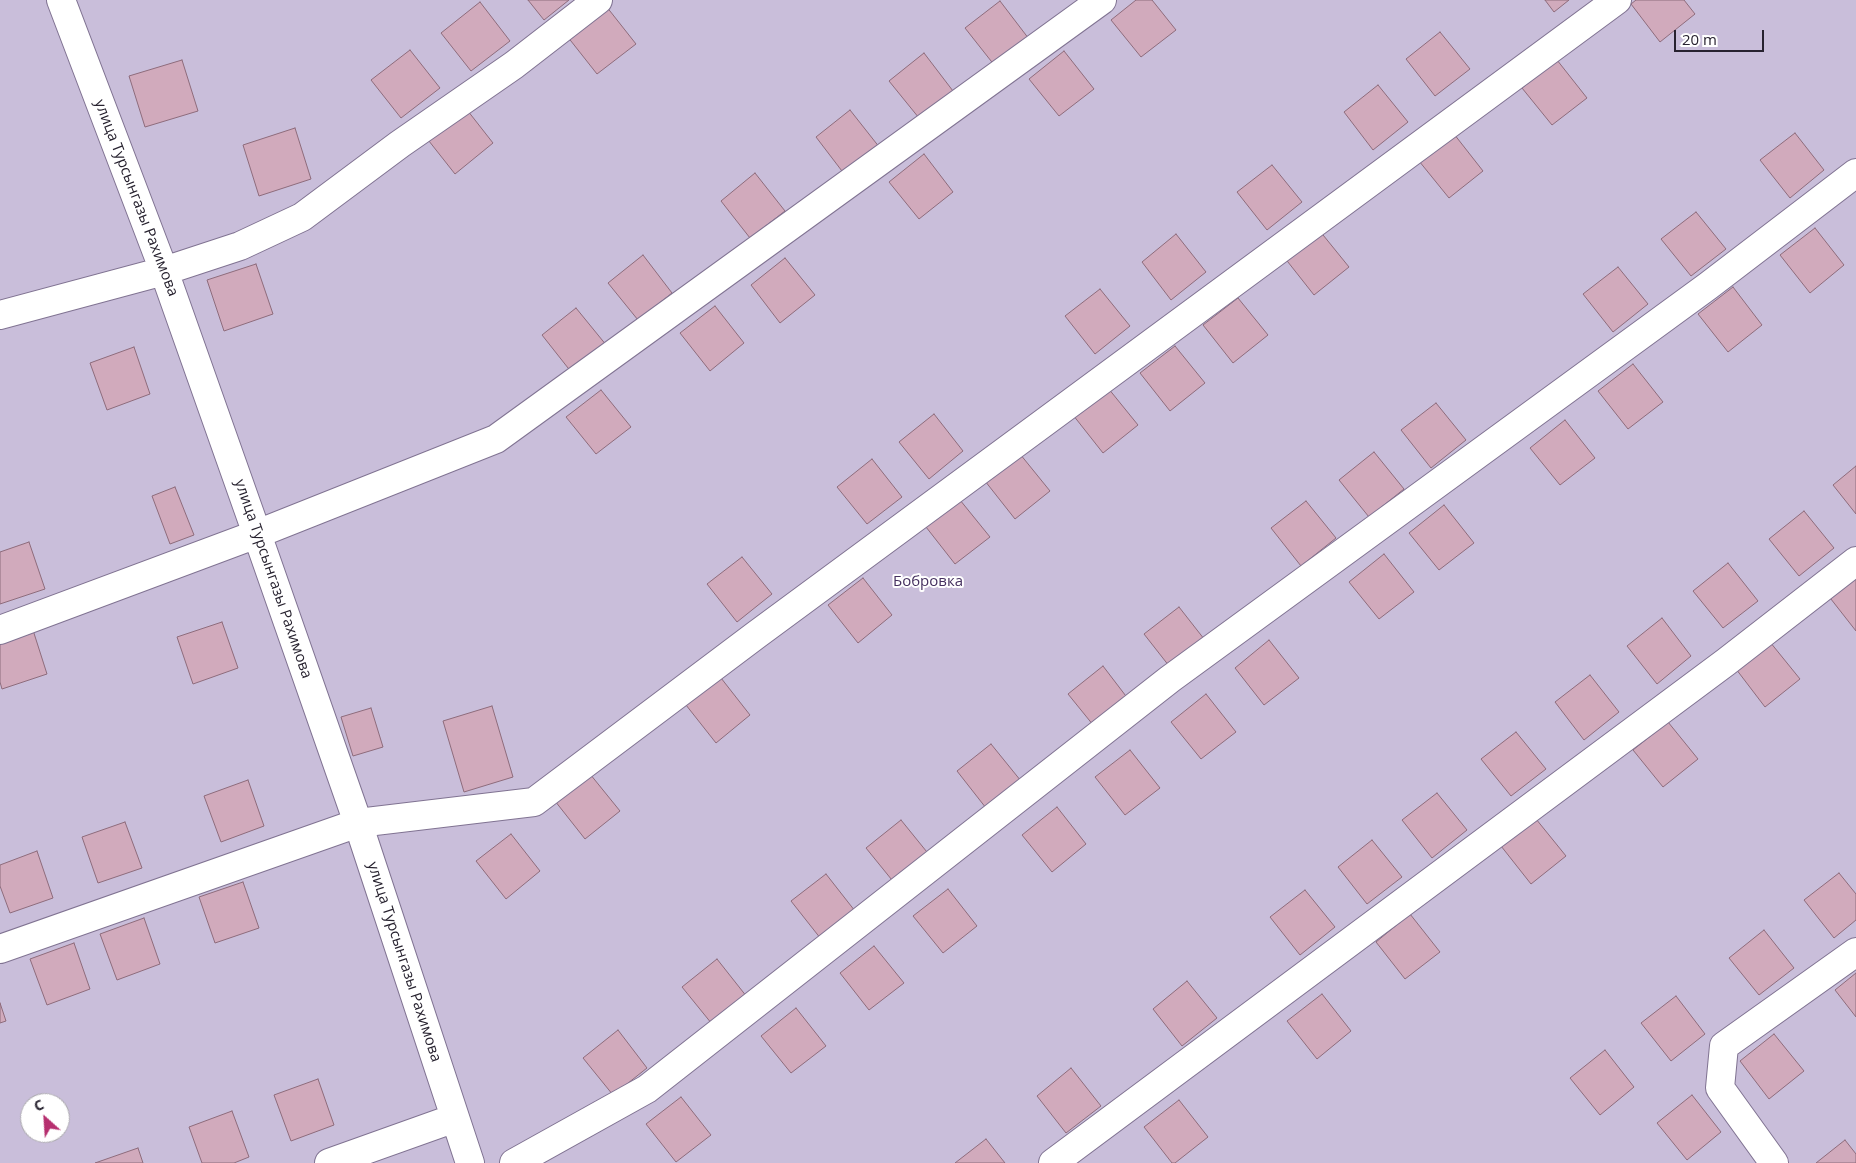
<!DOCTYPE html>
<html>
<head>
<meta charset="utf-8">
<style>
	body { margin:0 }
	#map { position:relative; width:1856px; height:1163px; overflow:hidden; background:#f6f3fa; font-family:"Open Sans",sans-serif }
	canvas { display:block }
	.north { position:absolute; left:20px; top:1093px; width:50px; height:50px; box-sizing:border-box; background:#fff; border:1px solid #a9a7ac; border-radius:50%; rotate:334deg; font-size:14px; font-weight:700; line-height:20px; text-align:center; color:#27222f }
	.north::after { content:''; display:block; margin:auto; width:18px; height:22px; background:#b62f6f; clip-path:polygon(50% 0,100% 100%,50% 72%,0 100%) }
	.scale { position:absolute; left:1674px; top:30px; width:90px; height:22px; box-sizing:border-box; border:2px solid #27222f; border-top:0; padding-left:6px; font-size:15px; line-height:18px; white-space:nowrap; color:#27222f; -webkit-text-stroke:4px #fff; paint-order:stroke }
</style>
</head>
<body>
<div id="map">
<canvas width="1856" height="1163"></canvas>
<div class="north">С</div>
<div class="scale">20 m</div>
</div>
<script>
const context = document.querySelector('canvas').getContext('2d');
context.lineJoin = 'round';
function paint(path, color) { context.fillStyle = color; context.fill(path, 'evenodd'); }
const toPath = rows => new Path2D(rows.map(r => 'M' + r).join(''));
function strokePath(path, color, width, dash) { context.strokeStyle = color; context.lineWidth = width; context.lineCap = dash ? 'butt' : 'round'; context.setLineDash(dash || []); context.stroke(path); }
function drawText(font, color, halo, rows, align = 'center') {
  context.font = font + ' "Open Sans",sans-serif'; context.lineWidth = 4; context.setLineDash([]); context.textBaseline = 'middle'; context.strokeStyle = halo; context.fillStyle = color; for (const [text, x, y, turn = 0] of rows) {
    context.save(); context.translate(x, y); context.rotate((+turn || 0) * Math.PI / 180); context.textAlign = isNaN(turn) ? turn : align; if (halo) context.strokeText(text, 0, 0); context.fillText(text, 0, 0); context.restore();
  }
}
const green = toPath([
	[0,0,1856,0,1856,1163,0,1163],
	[30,1103,60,1103,60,1133,30,1133]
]);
const building = toPath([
	[528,0,569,0,544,20,528,0],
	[1136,0,1152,0,1176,30,1141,57,1111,20,1136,0],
	[1545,0,1569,0,1554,12,1545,0],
	[1636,0,1684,0,1695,14,1660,42,1631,4,1636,0],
	[1000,1,1029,39,995,66,965,28,1000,1],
	[480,2,510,41,471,71,441,33,480,2],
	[606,6,636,44,597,74,567,36,606,6],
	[1440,32,1470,69,1435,96,1406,59,1440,32],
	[410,50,440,88,401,118,371,80,410,50],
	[1064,51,1094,89,1059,116,1029,79,1064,51],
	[924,53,953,91,919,118,889,81,924,53],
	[182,60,198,111,145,127,129,76,182,60],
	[1557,60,1587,98,1552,125,1522,88,1557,60],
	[1378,85,1408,122,1373,150,1344,112,1378,85],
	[464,106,493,143,455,174,425,136,464,106],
	[850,110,880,148,845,175,816,137,850,110],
	[295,128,311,179,259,196,243,145,295,128],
	[1795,133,1824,170,1790,198,1760,160,1795,133],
	[1454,134,1483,171,1449,198,1419,161,1454,134],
	[924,154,953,192,919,219,889,182,924,154],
	[1272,165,1302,202,1267,230,1237,192,1272,165],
	[755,173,785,211,750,238,721,201,755,173],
	[1696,212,1726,249,1691,276,1661,239,1696,212],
	[1815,228,1844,265,1810,293,1780,255,1815,228],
	[1319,230,1349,267,1314,295,1284,257,1319,230],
	[1176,234,1206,272,1171,300,1142,262,1176,234],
	[643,255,672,293,638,320,608,283,643,255],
	[785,258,815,295,780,323,751,285,785,258],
	[256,264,273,314,224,331,207,280,256,264],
	[1618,267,1648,304,1613,332,1583,294,1618,267],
	[1733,287,1762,325,1728,352,1698,314,1733,287],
	[1100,289,1130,326,1095,354,1065,316,1100,289],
	[1238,298,1268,335,1233,363,1203,325,1238,298],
	[715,306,744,343,710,371,680,333,715,306],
	[576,308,607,346,572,373,542,335,576,308],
	[1175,346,1205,383,1170,411,1140,373,1175,346],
	[134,347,150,394,107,410,90,363,134,347],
	[1633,364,1663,402,1628,429,1598,391,1633,364],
	[1108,388,1138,425,1103,453,1073,415,1108,388],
	[601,390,631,427,596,454,566,417,601,390],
	[1436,403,1466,440,1431,468,1401,430,1436,403],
	[934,414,963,451,929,479,899,442,934,414],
	[1565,420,1595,458,1560,485,1530,448,1565,420],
	[1374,452,1404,489,1369,517,1339,480,1374,452],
	[1020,454,1050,491,1015,519,985,481,1020,454],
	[872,459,902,497,867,524,837,487,872,459],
	[1856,466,1856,514,1833,485,1856,466],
	[175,487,194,535,170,544,152,496,175,487],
	[960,500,990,537,955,564,926,527,960,500],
	[1306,501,1336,538,1301,566,1271,528,1306,501],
	[1444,505,1474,543,1439,570,1409,533,1444,505],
	[1804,511,1834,548,1799,576,1769,539,1804,511],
	[29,542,45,589,0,604,0,552,29,542],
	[1384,554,1414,592,1379,619,1349,582,1384,554],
	[742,557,772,594,737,622,707,584,742,557],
	[1728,563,1758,601,1723,628,1693,591,1728,563],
	[1856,571,1856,631,1827,594,1856,571],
	[863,578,892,615,858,643,828,605,863,578],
	[1179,607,1208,644,1173,671,1144,634,1179,607],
	[1662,618,1691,656,1657,684,1627,646,1662,618],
	[222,622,238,668,193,684,177,637,222,622],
	[32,627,47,674,2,689,0,682,0,638,32,627],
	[1269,640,1299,678,1264,705,1235,668,1269,640],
	[1770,642,1800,679,1765,707,1736,669,1770,642],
	[1103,666,1132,704,1098,731,1068,694,1103,666],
	[1590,675,1619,712,1584,740,1555,702,1590,675],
	[721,678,750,715,716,743,686,705,721,678],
	[1206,694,1236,732,1201,759,1171,722,1206,694],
	[492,706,513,777,464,792,443,721,492,706],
	[371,708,383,747,353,756,341,717,371,708],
	[1668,722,1698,759,1663,787,1633,750,1668,722],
	[1516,732,1546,769,1511,796,1481,759,1516,732],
	[991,744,1021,781,986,808,957,771,991,744],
	[1130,750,1160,788,1125,815,1095,777,1130,750],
	[590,774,620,811,585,839,555,801,590,774],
	[248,780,264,826,221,842,204,796,248,780],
	[1437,793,1467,830,1432,858,1402,820,1437,793],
	[1057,807,1086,844,1052,872,1022,835,1057,807],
	[1536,819,1566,856,1531,884,1501,846,1536,819],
	[901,820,931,857,896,885,866,848,901,820],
	[125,822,142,868,98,883,82,837,125,822],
	[511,834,540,871,506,899,476,861,511,834],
	[1372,840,1402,877,1367,904,1338,867,1372,840],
	[37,851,53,898,10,913,0,886,0,865,37,851],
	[1839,873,1856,894,1856,920,1834,938,1804,900,1839,873],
	[826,874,855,911,821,939,791,901,826,874],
	[243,882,259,928,215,943,199,897,243,882],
	[948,889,977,926,943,953,913,916,948,889],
	[1305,890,1335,927,1300,955,1270,917,1305,890],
	[1410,914,1440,952,1405,979,1376,942,1410,914],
	[144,918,160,964,117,980,100,934,144,918],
	[1764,930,1794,968,1759,995,1729,958,1764,930],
	[74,943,90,989,47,1005,30,959,74,943],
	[874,946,904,983,869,1010,840,973,874,946],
	[717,959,747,997,712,1024,682,987,717,959],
	[1856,973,1856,1017,1835,990,1856,973],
	[1187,981,1217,1018,1182,1046,1153,1009,1187,981],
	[1322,994,1351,1031,1317,1059,1287,1021,1322,994],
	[1676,996,1705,1034,1671,1061,1641,1023,1676,996],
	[0,1003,6,1021,0,1023,0,1003],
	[796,1008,826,1046,791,1073,761,1036,796,1008],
	[618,1030,647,1068,613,1095,583,1058,618,1030],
	[1774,1034,1804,1071,1769,1099,1740,1061,1774,1034],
	[1605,1050,1634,1087,1600,1115,1570,1078,1605,1050],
	[1071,1068,1101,1106,1066,1133,1037,1096,1071,1068],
	[318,1079,334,1125,291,1141,274,1095,318,1079],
	[1692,1095,1721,1132,1687,1160,1657,1123,1692,1095],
	[681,1097,711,1135,676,1162,646,1124,681,1097],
	[1179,1100,1208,1137,1175,1163,1172,1163,1144,1127,1179,1100],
	[232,1111,249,1157,234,1163,202,1163,189,1127,232,1111],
	[986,1139,1005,1163,955,1163,986,1139],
	[1845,1140,1856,1154,1856,1163,1816,1163,1845,1140],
	[138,1148,143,1163,95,1163,138,1148]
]);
const minor = toPath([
	[61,0,164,271,257,534,358,823,470,1163],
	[0,315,164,271,240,246,302,217,400,144,514,65,598,0],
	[0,630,257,534,496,439,1102,0],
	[0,949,358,823,534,802,756,635,1617,0],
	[329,1163,455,1118],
	[514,1163,647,1089,1170,679,1708,286,1856,173],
	[1053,1163,1726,662,1856,561],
	[1774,1163,1720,1088,1724,1046,1856,952]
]);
const streetNames = [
	["улица Турсынгазы Рахимова",136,198,69],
	["улица Турсынгазы Рахимова",273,579,71],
	["улица Турсынгазы Рахимова",404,962,72]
];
const parkNames = [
	["Бобровка",928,582]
];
paint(green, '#c9beda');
paint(building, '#d1aabc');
strokePath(building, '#8e6c7c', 1);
strokePath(minor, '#807392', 30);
strokePath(minor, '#fff', 28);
drawText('15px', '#27222f', '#fff', streetNames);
drawText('15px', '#45305f', '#fff', parkNames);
</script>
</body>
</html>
